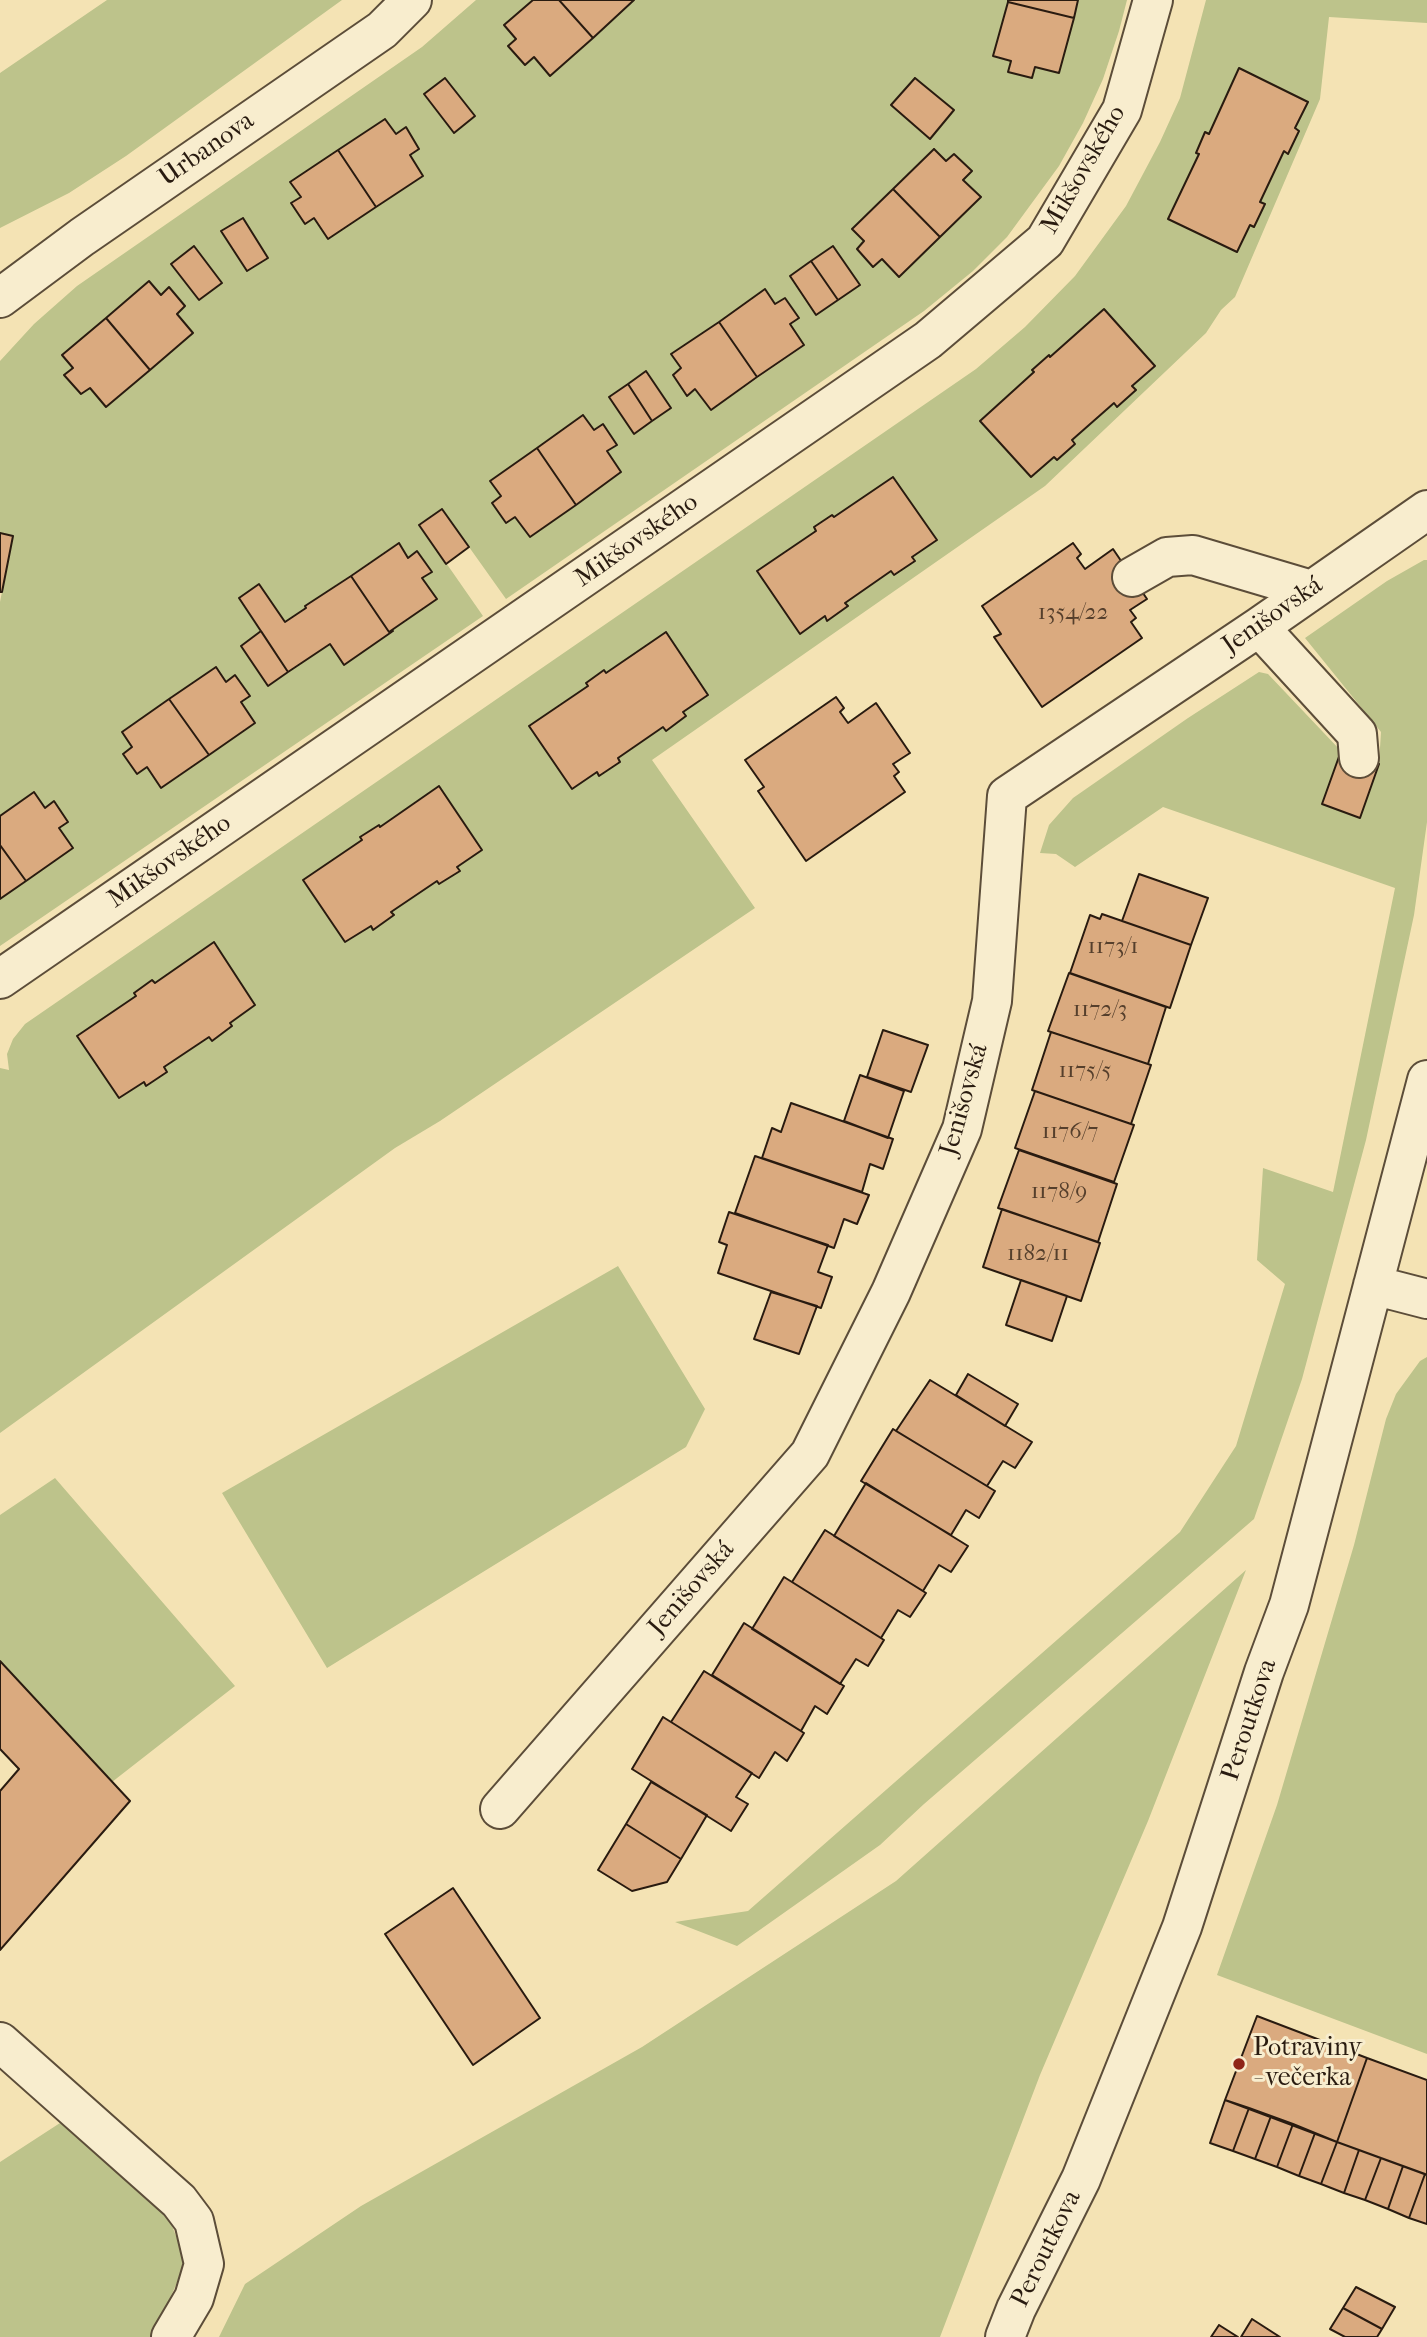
<!DOCTYPE html>
<html>
<head>
<meta charset="utf-8">
<style>
	body { margin:0 }
	canvas { display:block; background:#f4e3b4 }
</style>
</head>
<body>
<canvas width="1427" height="2337"></canvas>
<script>
const context = document.querySelector('canvas').getContext('2d');
context.lineJoin = 'round';
function paint(path, color) { context.fillStyle = color; context.fill(path, 'evenodd'); }
const toPath = rows => new Path2D(rows.map(r => 'M' + r).join(''));
function strokePath(path, color, width, dash) { context.strokeStyle = color; context.lineWidth = width; context.lineCap = dash ? 'butt' : 'round'; context.setLineDash(dash || []); context.stroke(path); }
function drawText(font, color, halo, rows, align = 'center') {
  context.font = font + ' "IM FELL French Canon",serif'; context.lineWidth = 6; context.setLineDash([]); context.textBaseline = 'middle'; context.strokeStyle = halo; context.fillStyle = color; for (const [text, x, y, turn = 0] of rows) {
    context.save(); context.translate(x, y); context.rotate((+turn || 0) * Math.PI / 180); context.textAlign = isNaN(turn) ? turn : align; if (halo) context.strokeText(text, 0, 0); context.fillText(text, 0, 0); context.restore();
  }
}
const green = toPath([
	[107,0,342,0,126,156,69,193,0,228,0,73],
	[476,0,533,0,504,25,516,39,508,47,525,65,534,57,550,75,634,0,1008,0,993,56,1011,61,1008,72,1032,78,1035,67,1059,73,1078,0,1127,0,1119,31,1103,79,1083,123,1059,166,1007,237,973,271,924,311,506,599,442,509,419,524,483,616,0,946,0,899,72,848,59,828,68,821,54,802,45,808,0,816,0,602,13,536,0,533,0,361,34,324,77,286,422,47],
	[445,78,475,116,454,133,424,95],
	[915,78,954,110,929,138,891,105],
	[385,119,396,134,406,127,419,149,410,155,423,176,314,218,291,183],
	[933,149,946,161,971,172,963,180,980,198,899,276,882,259,873,267,857,249,864,241,852,228],
	[243,218,268,258,247,271,221,231],
	[193,246,222,283,199,300,171,264],
	[833,246,860,285,816,315,790,276],
	[149,281,161,295,169,287,185,307,177,314,73,368,62,355],
	[765,290,775,304,785,298,799,318,790,324,804,346,711,410,695,389,687,395,673,375,681,368,672,354],
	[647,371,670,407,609,397],
	[583,416,594,430,603,424,617,445,607,451,620,472,530,536,515,517,505,523,492,503,501,496,490,481],
	[398,543,408,558,418,552,431,572,422,578,392,632,345,664,330,644,268,686,261,631,239,598,259,584,285,622,306,608,305,606],
	[215,667,226,682,235,675,250,696,241,702,209,755,161,788,147,767,137,773,123,754,132,747,123,732],
	[1206,0,1427,0,1427,23,1329,17,1320,99,1235,297,1221,310,1206,333,1045,486,652,760,755,908,440,1121,395,1148,0,1433,0,1068,9,1070,7,1054,13,1039,25,1024,976,369,1025,327,1075,276,1126,206,1160,142,1180,98],
	[1239,69,1308,102,1295,128,1299,131,1289,153,1284,151,1260,202,1264,204,1250,225,1237,252,1168,219,1199,154,1196,153,1205,133,1209,134],
	[1048,356,1155,366,1132,386,1135,390,1117,406,1114,403,1072,440,1075,444,1057,460,1054,457,1031,477,981,421,1034,372,1032,370],
	[893,477,937,540,912,557,894,574,891,571,845,603,847,606,828,621,825,616,800,634,757,571,816,531,814,527,834,517],
	[666,633,708,695,683,712,686,716,666,730,663,727,618,758,620,762,600,776,597,772,572,789,529,726,588,686,586,683,604,671,606,673],
	[439,787,482,850,457,867,459,871,440,884,437,881,391,912,393,916,373,929,371,926,345,942,303,880,362,840,361,836,378,825,380,827],
	[214,943,232,1026,213,1040,209,1037,164,1067,167,1072,144,1082,119,1098,77,1036,136,996,134,992,152,981,155,983],
	[1424,560,1427,560,1427,822,1414,915,1366,1140,1302,1379,1254,1519,924,1804,880,1845,737,1946,675,1922,748,1911,1180,1532,1236,1446,1285,1284,1257,1260,1263,1168,1333,1192,1395,888,1163,807,1075,867,1056,854,1040,853,1049,825,1073,798,1188,718,1259,672,1268,674,1341,751,1322,804,1360,817,1379,764,1381,732,1305,638,1387,581],
	[618,1266,705,1409,686,1447,327,1668,222,1493],
	[1427,1357,1427,2054,1217,1975,1277,1805,1354,1545,1386,1419,1396,1394,1420,1361],
	[55,1478,235,1686,112,1782,0,1661,0,1515],
	[1246,1570,1148,1821,1040,2075,940,2337,219,2337,245,2284,361,2206,642,2047,896,1881],
	[60,2123,164,2205,186,2262,153,2337,0,2337,0,2162]
]);
const building = toPath([
	[533,0,559,0,593,38,550,76,534,57,525,65,508,46,516,39,504,25,533,0],
	[559,0,634,0,593,38,559,0],
	[1008,0,1078,0,1074,18,1008,2,1008,0],
	[1008,2,1074,18,1059,73,1035,67,1032,78,1008,72,1011,61,993,56,1008,2],
	[1239,68,1308,102,1295,128,1299,131,1288,154,1284,151,1260,202,1265,204,1254,227,1250,225,1237,252,1168,219,1199,154,1196,153,1205,132,1209,134,1239,68],
	[445,78,475,116,454,133,424,94,445,78],
	[915,78,954,110,930,139,891,105,915,78],
	[385,119,396,134,406,127,419,149,410,155,423,176,376,207,338,150,385,119],
	[934,149,946,161,954,154,972,171,963,180,981,197,940,237,893,189,934,149],
	[338,150,376,207,328,239,314,218,305,224,291,203,301,197,290,182,338,150],
	[893,189,940,237,899,277,882,259,873,267,857,249,864,241,852,229,893,189],
	[243,218,268,258,247,271,221,231,243,218],
	[194,246,222,283,199,300,171,264,194,246],
	[833,246,860,285,838,300,811,261,833,246],
	[811,261,838,300,816,315,790,276,811,261],
	[149,281,161,295,169,287,185,306,177,314,193,333,150,370,106,318,149,281],
	[765,289,775,304,785,298,799,318,790,324,804,345,757,377,719,322,765,289],
	[1104,309,1155,366,1132,386,1136,390,1117,407,1114,403,1072,440,1075,444,1057,460,1054,457,1031,477,980,421,1034,372,1032,370,1049,355,1050,357,1104,309],
	[106,318,150,370,106,407,90,388,81,394,64,375,73,368,62,355,106,318],
	[719,322,757,377,711,410,695,389,687,396,673,375,681,368,671,354,719,322],
	[646,371,671,408,652,421,628,384,646,371],
	[628,384,652,421,634,434,609,397,628,384],
	[583,415,594,430,603,424,617,445,607,451,621,472,576,505,537,448,583,415],
	[537,448,576,505,530,537,515,517,506,523,492,503,501,496,490,481,537,448],
	[893,477,937,540,912,557,915,561,894,575,891,571,845,603,848,606,827,621,825,616,800,634,757,571,816,531,814,527,832,515,834,517,893,477],
	[442,509,469,547,446,564,419,525,442,509],
	[0,533,13,536,2,592,0,592,0,533],
	[399,543,408,558,417,551,432,572,422,578,437,599,389,632,351,576,399,543],
	[1073,543,1081,554,1077,558,1085,569,1113,549,1147,599,1130,610,1136,618,1131,622,1142,638,1042,707,994,637,1001,634,982,606,1073,543],
	[351,576,389,632,393,631,344,665,330,644,288,672,239,598,259,584,285,622,306,608,305,606,351,576],
	[261,631,288,672,268,686,241,646,261,631],
	[666,632,708,695,683,712,686,716,666,731,663,727,618,758,620,762,599,776,597,772,572,789,529,726,588,686,586,683,604,670,606,673,666,632],
	[216,667,226,682,235,675,250,696,241,702,255,723,209,755,169,699,216,667],
	[836,697,844,708,840,712,848,723,876,703,910,753,893,764,899,772,894,776,905,792,806,861,758,791,764,787,745,760,836,697],
	[169,699,209,755,161,788,147,767,137,774,123,754,132,747,122,732,169,699],
	[1341,751,1379,764,1360,818,1322,804,1341,751],
	[439,786,482,850,457,867,460,871,439,884,437,881,391,912,394,915,373,930,371,926,345,942,303,880,362,840,360,837,379,825,380,827,439,786],
	[34,792,45,808,54,801,68,822,59,828,73,848,26,881,0,845,0,816,34,792],
	[0,845,26,881,0,899,0,845],
	[1139,874,1208,898,1191,945,1122,921,1139,874],
	[1102,914,1191,945,1170,1008,1070,973,1090,915,1100,919,1102,914],
	[214,942,255,1005,230,1023,232,1026,212,1041,209,1037,164,1067,167,1072,146,1086,144,1082,119,1098,77,1036,136,996,134,993,152,980,155,983,214,942],
	[1069,973,1166,1007,1148,1064,1048,1031,1069,973],
	[883,1030,928,1045,911,1092,867,1077,883,1030],
	[1051,1032,1151,1065,1131,1124,1032,1090,1051,1032],
	[860,1075,904,1091,888,1138,844,1121,860,1075],
	[1035,1091,1134,1125,1114,1182,1015,1148,1035,1091],
	[791,1103,893,1139,883,1169,870,1164,862,1192,762,1158,772,1128,781,1132,791,1103],
	[1019,1150,1117,1184,1098,1242,998,1208,1019,1150],
	[755,1156,869,1195,857,1224,844,1219,834,1248,735,1213,755,1156],
	[1002,1209,1100,1243,1081,1301,983,1267,1002,1209],
	[729,1212,828,1245,818,1272,832,1277,821,1308,718,1273,727,1245,719,1242,729,1212],
	[1021,1280,1067,1296,1052,1341,1006,1325,1021,1280],
	[771,1292,817,1306,799,1354,754,1339,771,1292],
	[968,1374,1018,1404,1005,1426,956,1395,968,1374],
	[930,1380,1032,1442,1015,1468,1003,1461,987,1486,896,1431,930,1380],
	[893,1429,995,1491,979,1518,966,1510,951,1535,861,1481,893,1429],
	[866,1483,968,1546,951,1572,939,1565,923,1591,834,1536,866,1483],
	[825,1530,926,1593,910,1617,898,1610,881,1638,792,1582,825,1530],
	[784,1577,884,1640,868,1666,856,1659,840,1684,752,1629,784,1577],
	[744,1623,844,1686,827,1714,815,1706,801,1731,712,1675,744,1623],
	[0,1661,130,1801,0,1950,0,1791,19,1769,0,1749,0,1661],
	[704,1671,804,1733,787,1761,775,1752,759,1778,671,1722,704,1671],
	[663,1717,752,1773,736,1797,748,1804,731,1831,632,1769,663,1717],
	[651,1782,707,1815,681,1859,626,1824,651,1782],
	[626,1824,681,1859,667,1882,632,1891,598,1870,626,1824],
	[453,1888,540,2018,473,2065,385,1934,453,1888],
	[1257,2016,1367,2058,1337,2142,1225,2100,1257,2016],
	[1367,2058,1427,2080,1427,2175,1337,2142,1367,2058],
	[1225,2100,1249,2108,1233,2151,1210,2143,1225,2100],
	[1249,2108,1271,2116,1255,2159,1233,2151,1249,2108],
	[1271,2116,1293,2124,1277,2167,1255,2159,1271,2116],
	[1293,2124,1315,2133,1299,2176,1277,2167,1293,2124],
	[1315,2133,1337,2142,1321,2184,1299,2176,1315,2133],
	[1337,2142,1359,2150,1344,2193,1321,2184,1337,2142],
	[1359,2150,1381,2158,1365,2200,1344,2193,1359,2150],
	[1381,2158,1403,2166,1388,2209,1365,2200,1381,2158],
	[1403,2166,1425,2174,1409,2218,1388,2209,1403,2166],
	[1425,2174,1427,2175,1427,2224,1409,2218,1425,2174],
	[1356,2287,1395,2307,1382,2329,1343,2308,1356,2287],
	[1343,2308,1382,2329,1377,2337,1345,2337,1330,2329,1343,2308],
	[1252,2319,1280,2337,1241,2337,1252,2319],
	[1219,2325,1238,2337,1211,2337,1219,2325]
]);
const minor = toPath([
	[0,298,82,237,382,30,412,0],
	[1132,577,1167,557,1193,555,1311,590],
	[1259,627,1357,734,1359,758],
	[0,979,928,340,1045,241,1122,110,1153,0],
	[1373,1285,1427,1299],
	[500,1809,810,1454,891,1292,962,1129,992,1001,1007,796,1259,627,1427,510],
	[0,2042,179,2201,194,2221,204,2264,194,2298,171,2337],
	[1005,2337,1016,2309,1081,2179,1182,1927,1264,1672,1289,1605,1427,1080]
]);
const markers = [
	[1239,2064,7,"#8f2418"]
];
const numberNames = [
	["1354/22",1073,613],
	["1173/1",1113,947],
	["1172/3",1100,1010],
	["1175/5",1085,1071],
	["1176/7",1070,1132],
	["1178/9",1059,1192],
	["1182/11",1038,1254]
];
const streetNames = [
	["Urbanova",207,150,-35],
	["Mikšovského",1084,170,-60],
	["Mikšovského",637,541,-35],
	["Jenišovská",1273,616,-35],
	["Mikšovského",170,862,-35],
	["Jenišovská",965,1100,-74],
	["Jenišovská",692,1589,-49],
	["Peroutkova",1250,1720,-72],
	["Peroutkova",1047,2249,-64]
];
const poiNames = [
	["Potraviny",1253,2049],
	["- večerka",1253,2079]
];
paint(green, '#bdc38b');
paint(building, '#daaa7f');
strokePath(building, '#291b10', 2);
strokePath(minor, '#5c4d39', 42);
strokePath(minor, '#f8edce', 38);
for (const [x, y, r, color] of markers) { const dot = new Path2D(); dot.arc(x, y, r, 0, 2 * Math.PI); context.fillStyle = color; context.fill(dot); strokePath(dot, '#f8edce', 2.5); }
drawText('23px', '#553f2c', null, numberNames);
drawText('26px', '#291b10', '#f8edce', streetNames);
drawText('26px', '#291b10', '#f8edce', poiNames, 'left');
</script>
</body>
</html>
